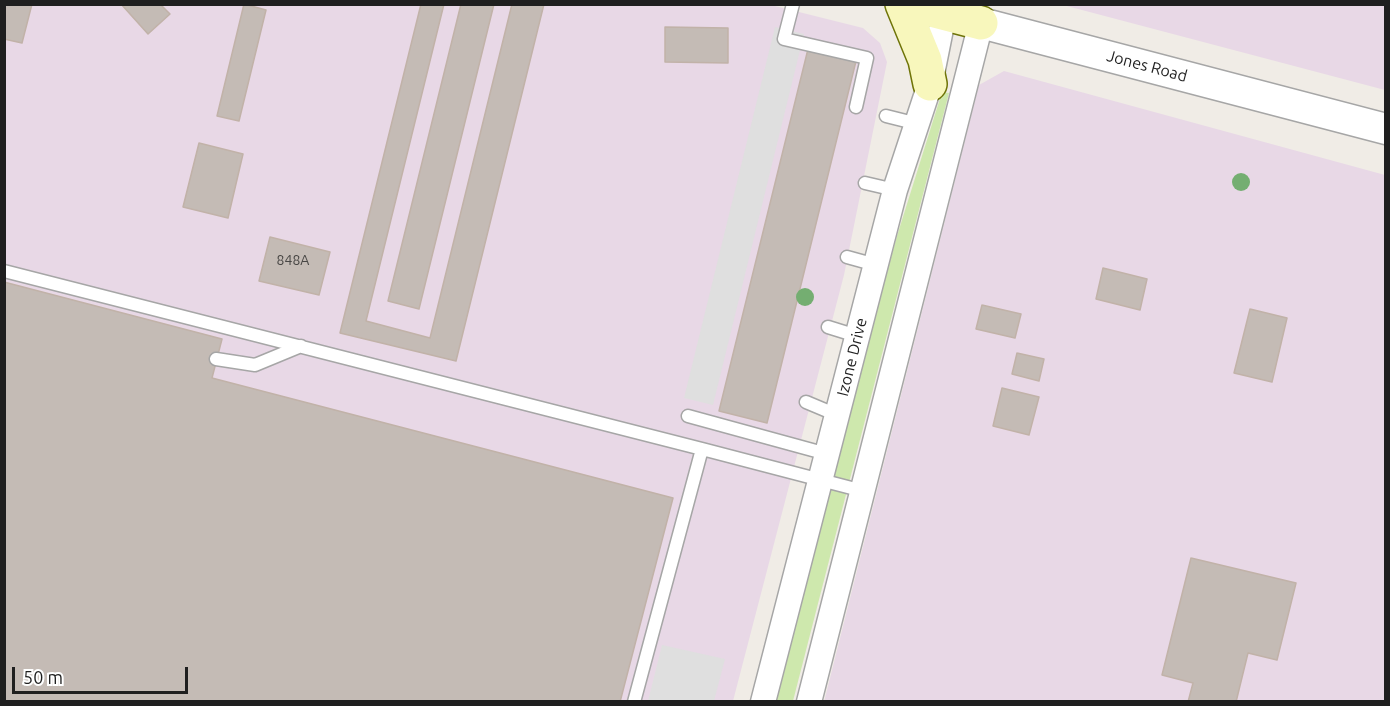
<!DOCTYPE html>
<html>
<head>
<meta charset="utf-8">
<style>
	body { margin:0 }
	#map { position:relative; width:1390px; height:706px; overflow:hidden; background:#f0ece6; font-family:Ubuntu,sans-serif }
	canvas { display:block }
	.frame { position:absolute; inset:0; border:6px solid #1f1f1f; pointer-events:none }
	.scale { position:absolute; left:12px; top:667px; width:176px; height:27px; box-sizing:border-box; border:3px solid #1f1f1f; border-top:0; padding-left:8px; font-size:18px; line-height:21px; white-space:nowrap; color:#1f1f1f; -webkit-text-stroke:4px #fff; paint-order:stroke }
</style>
</head>
<body>
<div id="map">
<canvas width="1390" height="706"></canvas>
<div class="frame"></div>
<div class="scale">50 m</div>
</div>
<script>
const context = document.querySelector('canvas').getContext('2d');
context.lineJoin = 'round';
function paint(path, color) { context.fillStyle = color; context.fill(path, 'evenodd'); }
const toPath = rows => new Path2D(rows.map(r => 'M' + r).join(''));
function strokePath(path, color, width, dash) { context.strokeStyle = color; context.lineWidth = width; context.lineCap = dash ? 'butt' : 'round'; context.setLineDash(dash || []); context.stroke(path); }
function drawText(font, color, halo, rows, align = 'center') {
  context.font = font + ' Ubuntu,sans-serif'; context.lineWidth = 6; context.setLineDash([]); context.textBaseline = 'middle'; context.strokeStyle = halo; context.fillStyle = color; for (const [text, x, y, turn = 0] of rows) {
    context.save(); context.translate(x, y); context.rotate((+turn || 0) * Math.PI / 180); context.textAlign = isNaN(turn) ? turn : align; if (halo) context.strokeText(text, 0, 0); context.fillText(text, 0, 0); context.restore();
  }
}
const industrial = toPath([
	[4,5,771,5,863,28,880,43,887,62,844,275,733,701,5,701],
	[1063,5,1385,5,1385,90],
	[1004,71,1385,175,1385,701,824,702,979,85]
]);
const grass = toPath([
	[942,92,949,93,793,701,773,702,846,418,897,236]
]);
const parking = toPath([
	[775,27,804,34,713,405,684,398],
	[662,645,725,659,714,701,648,701]
]);
const building = toPath([
	[4,4,32,4,22,43,4,39,4,4],
	[121,4,160,4,170,14,148,34,121,4],
	[244,4,266,10,239,121,217,116,244,4],
	[421,4,444,4,366,321,430,338,512,4,544,4,456,361,340,333,421,4],
	[461,4,494,4,419,309,388,301,461,4],
	[665,27,728,28,728,63,665,62,665,27],
	[809,45,857,57,767,423,719,411,809,45],
	[199,143,243,154,228,218,183,207,199,143],
	[270,237,330,252,319,295,259,281,270,237],
	[1103,268,1147,279,1140,310,1096,299,1103,268],
	[4,282,222,339,212,378,673,498,620,702,4,702,4,282],
	[982,305,1021,314,1015,338,976,329,982,305],
	[1250,309,1287,318,1272,382,1234,373,1250,309],
	[1017,353,1044,359,1039,381,1012,374,1017,353],
	[1002,388,1039,397,1029,435,993,426,1002,388],
	[1191,558,1296,583,1277,660,1248,653,1236,702,1188,702,1193,683,1162,675,1191,558]
]);
const service = toPath([
	[793,4,784,39,867,58,856,107],
	[886,116,918,124],
	[865,183,895,190],
	[847,257,876,265],
	[4,271,702,449,634,702],
	[828,327,857,336],
	[216,359,255,365,301,346],
	[806,402,837,415],
	[688,416,827,454],
	[702,449,863,491]
]);
const minor = toPath([
	[763,702,895,190,930,84,944,14],
	[809,702,981,23]
]);
const tertiary = toPath([
	[981,23,1386,129]
]);
const secondary = toPath([
	[902,4,925,60,930,84],
	[908,4,981,23]
]);
const trees = [
	[1241,182],
	[805,297]
];
const numberNames = [
	["848A",293,260]
];
const streetNames = [
	["Jones Road",1147,66,15],
	["Izone Drive",852,357,-76]
];
paint(industrial, '#e8d8e6');
paint(grass, '#cee8ad');
paint(parking, '#dfdfdf');
paint(building, '#c4bbb5');
strokePath(building, '#c1b2a8', 1.5);
strokePath(service, '#a6a6a6', 15);
strokePath(minor, '#a6a6a6', 27);
strokePath(tertiary, '#a6a6a6', 33);
strokePath(secondary, '#6f7408', 36);
strokePath(service, '#fff', 12);
strokePath(minor, '#fff', 24);
strokePath(tertiary, '#fff', 30);
strokePath(secondary, '#f8f7bc', 33);
context.fillStyle = '#74ae71';
for (const [x, y] of trees) { context.beginPath(); context.arc(x, y, 9, 0, 2 * Math.PI); context.fill(); }
drawText('14px', '#484644', null, numberNames);
drawText('16px', '#1f1f1f', '#fff', streetNames);
</script>
</body>
</html>
